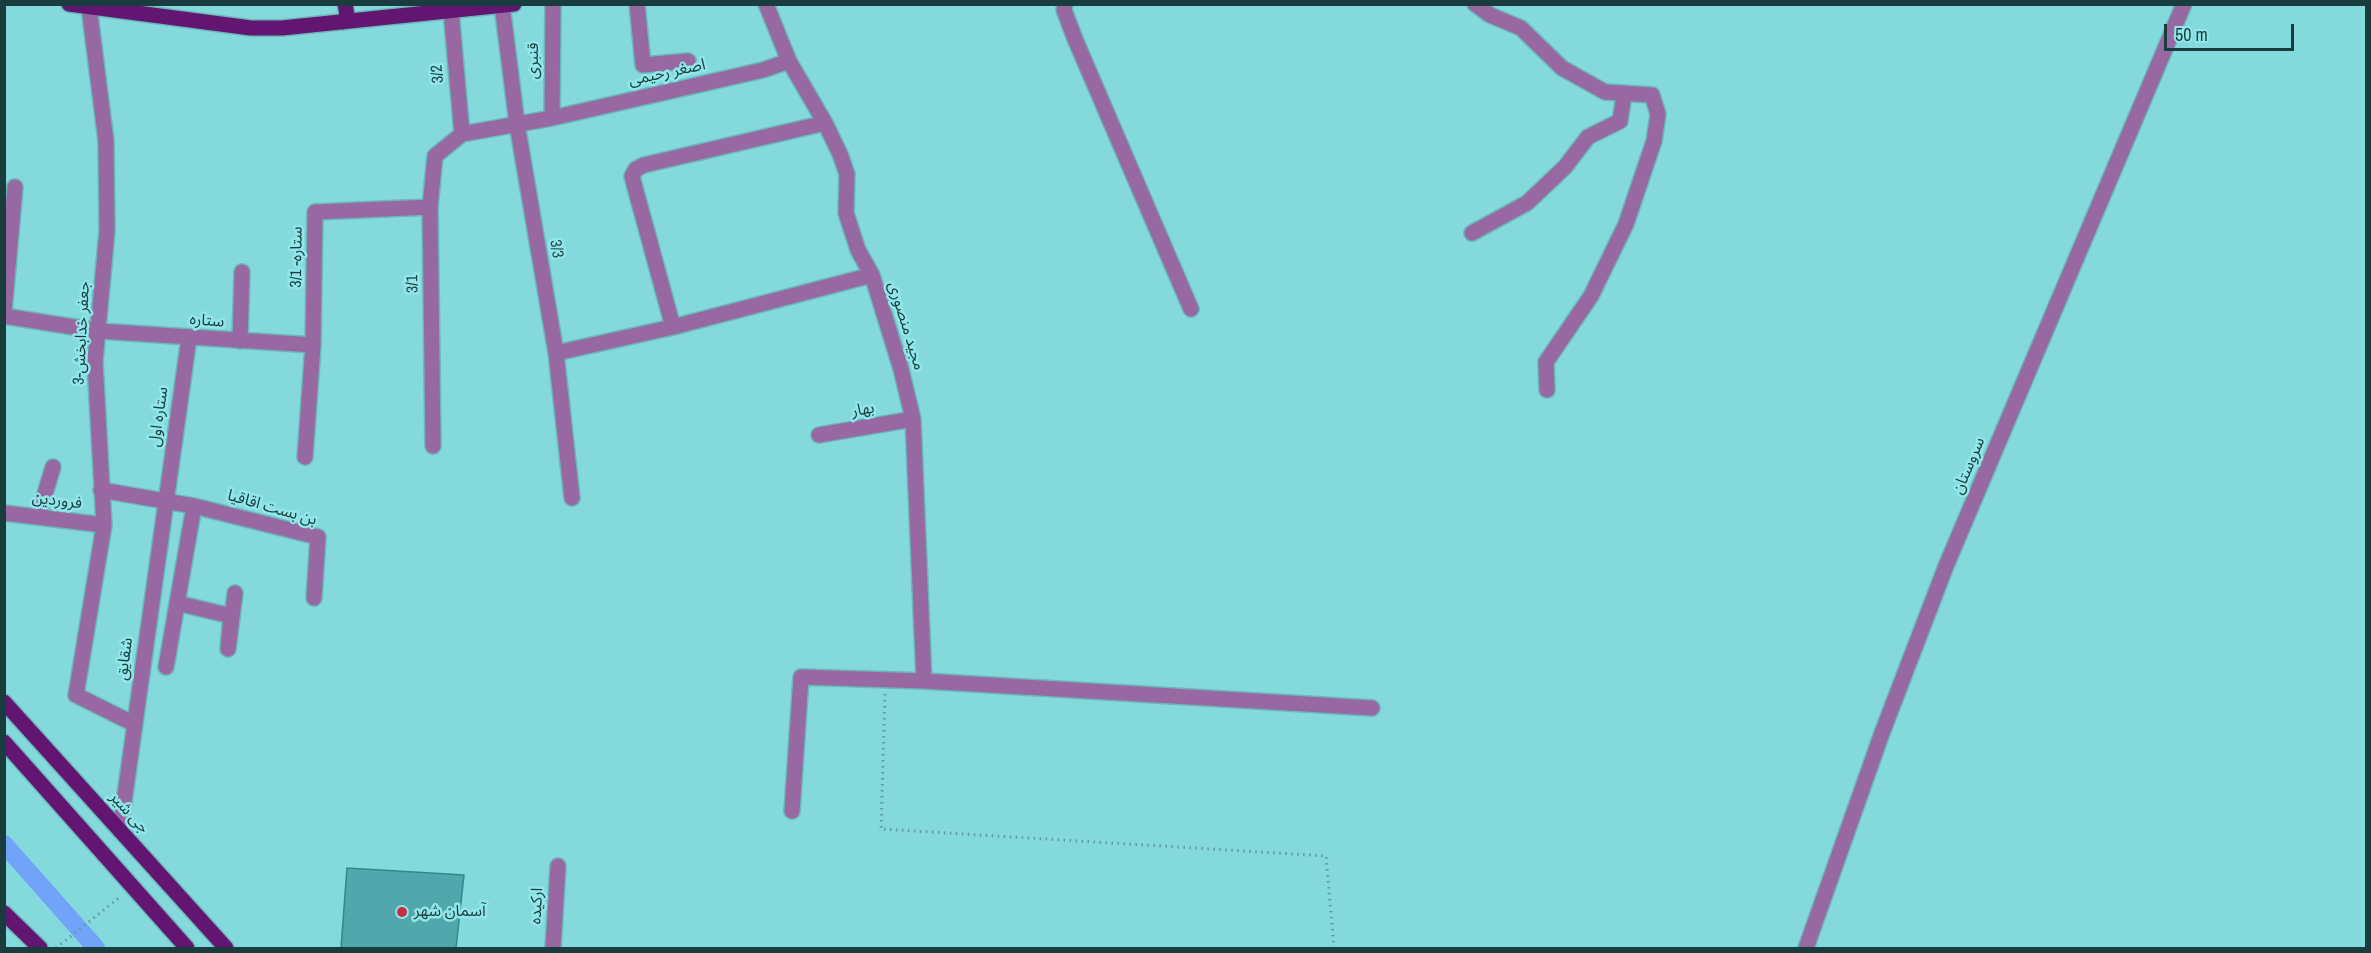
<!DOCTYPE html>
<html>
<head>
<meta charset="utf-8">
<style>
	body { margin:0 }
	#map { position:relative; width:2371px; height:953px; overflow:hidden; background:#84d9dd; font-family:"Archivo Narrow",sans-serif }
	canvas { display:block }
	.frame { position:absolute; inset:0; border:6px solid #193d3f; pointer-events:none }
	.scale { position:absolute; left:2164px; top:24px; width:130px; height:27px; box-sizing:border-box; border:3px solid #193d3f; border-top:0; padding-left:8px; font-size:18px; line-height:21px; white-space:nowrap; color:#193d3f; -webkit-text-stroke:4px #91e6ea; paint-order:stroke }
</style>
</head>
<body>
<div id="map">
<canvas width="2371" height="953"></canvas>
<div class="frame"></div>
<div class="scale">50 m</div>
</div>
<script>
const context = document.querySelector('canvas').getContext('2d');
context.lineJoin = 'round';
const toPath = rows => new Path2D(rows.map(r => 'M' + r).join(''));
function strokePath(path, color, width, dash) { context.strokeStyle = color; context.lineWidth = width; context.lineCap = dash ? 'butt' : 'round'; context.setLineDash(dash || []); context.stroke(path); }
function paint(path, color) { context.fillStyle = color; context.fill(path, 'evenodd'); }
function drawText(font, color, halo, rows, align = 'center') {
  context.font = font + ' "Archivo Narrow","Noto Sans Arabic",sans-serif'; context.lineWidth = 5; context.setLineDash([]); context.textBaseline = 'middle'; context.strokeStyle = halo; context.fillStyle = color; for (const [text, x, y, turn = 0] of rows) {
    context.save(); context.translate(x, y); context.rotate((+turn || 0) * Math.PI / 180); context.textAlign = isNaN(turn) ? turn : align; if (halo) context.strokeText(text, 0, 0); context.fillText(text, 0, 0); context.restore();
  }
}
const canal = toPath([
	[4,844,96,948]
]);
const building = toPath([
	[347,868,464,875,456,948,341,948,347,868]
]);
const path = toPath([
	[885,694,881,829,1326,856,1334,948],
	[56,948,120,897]
]);
const minor = toPath([
	[637,4,643,65,688,61],
	[766,4,789,61,825,123,840,154,847,174,846,213,858,250,872,275,901,369,913,419,924,681],
	[1065,4,1064,10,1075,39,1191,309],
	[1475,4,1490,15,1521,28,1562,68,1605,92,1652,95,1658,114,1654,141,1626,224,1591,296,1546,362,1547,390],
	[502,5,517,124,556,353,572,498],
	[89,7,106,141,107,231,95,362,104,525,76,695,134,724],
	[451,11,462,134],
	[552,118,553,4],
	[1472,233,1527,203,1565,167,1588,137,1620,121,1624,95],
	[4,312,15,187],
	[4,316,99,331,313,345],
	[673,327,634,184,632,176,636,169,644,165,825,123],
	[240,341,242,272],
	[556,353,673,327,872,275],
	[819,435,913,419],
	[433,446,430,207,435,156,462,134,552,118,763,70,789,61],
	[305,457,313,345,315,212,430,207],
	[101,490,194,506,318,537,314,598],
	[4,513,104,525],
	[38,517,53,467],
	[177,603,231,616,228,649,235,593],
	[166,667,194,506],
	[792,811,801,677,924,681,1372,708],
	[121,823,189,338],
	[553,948,558,866],
	[1806,948,1882,733,1946,566,2184,4]
]);
const major = toPath([
	[69,4,251,28,282,28,514,4],
	[343,22,347,15,345,4],
	[4,702,226,948],
	[4,742,187,948],
	[4,913,40,948]
]);
const markers = [
	[402,912,6,"#c13141"]
];
const streetNames = [
	["قنبری",534,61,-90],
	["اصغر رحیمی",667,73,-12],
	["3/2",438,74,-95],
	["3/3",556,249,80],
	["ستاره- 3/1",297,257,-89],
	["3/1",413,284,-91],
	["ستاره",207,321,4],
	["مجید منصوری",906,326,73],
	["جعفر خدابخش-3",82,333,-87],
	["بهار",863,410,-10],
	["ستاره اول",159,417,-82],
	["سروستان",1969,466,-67],
	["فروردین",57,501,7],
	["بن بست اقاقیا",272,508,16],
	["شقایق",125,659,-82],
	["جی شیر",129,813,48],
	["ارکیده",537,906,-87]
];
const poiNames = [
	["آسمان شهر",414,912]
];
strokePath(canal, '#71a4f9', 18);
paint(building, '#51a7ac');
strokePath(building, '#30898e', 1.5);
strokePath(minor, '#6cb7ba', 18);
strokePath(major, '#6cb7ba', 18);
strokePath(path, '#5b9da1', 3, [1.5, 4.5]);
strokePath(minor, '#9868a3', 15);
strokePath(major, '#621672', 15);
for (const [x, y, r, color] of markers) { const dot = new Path2D(); dot.arc(x, y, r, 0, 2 * Math.PI); context.fillStyle = color; context.fill(dot); strokePath(dot, '#91e6ea', 2); }
drawText('16px', '#193d3f', '#91e6ea', streetNames);
drawText('16px', '#193d3f', '#91e6ea', poiNames, 'left');
</script>
</body>
</html>
